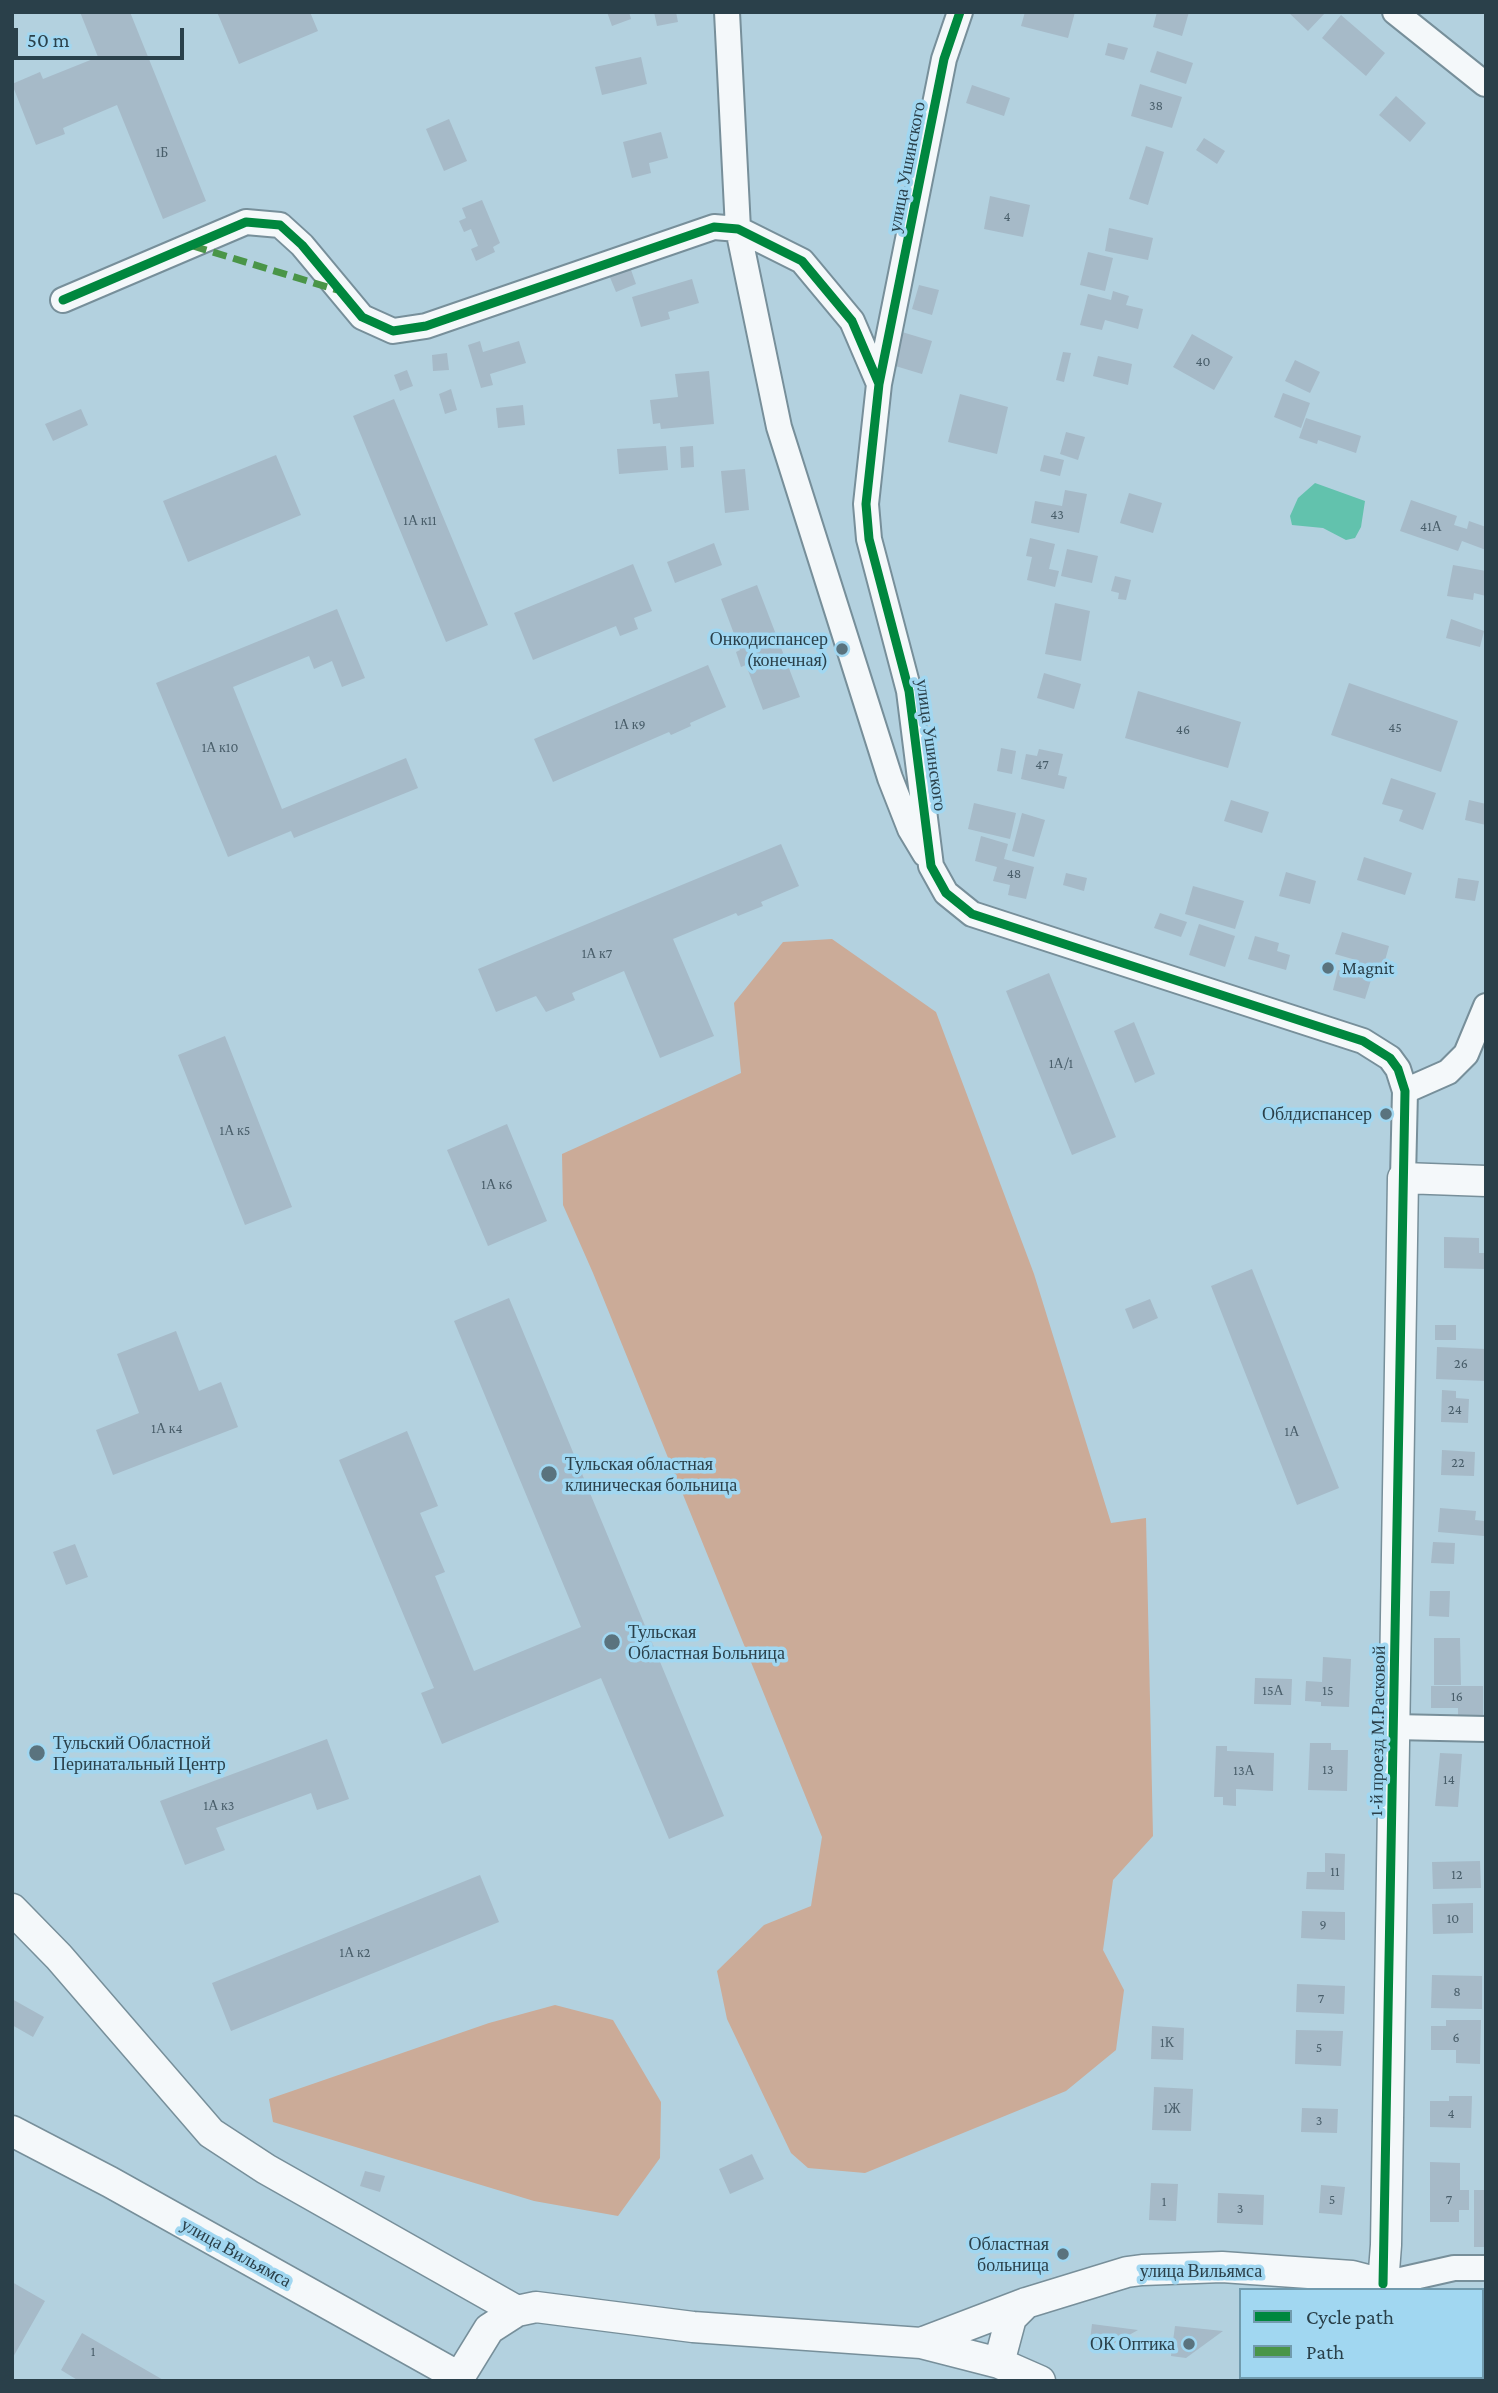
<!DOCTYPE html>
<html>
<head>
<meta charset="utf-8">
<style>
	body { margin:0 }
	#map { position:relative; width:1498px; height:2393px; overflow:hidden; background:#b3d1df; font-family:"Crimson Pro",serif }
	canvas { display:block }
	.frame { position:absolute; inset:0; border:14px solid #2a404a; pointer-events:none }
	.legend { position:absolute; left:1239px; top:2288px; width:245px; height:91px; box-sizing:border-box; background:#a1d7f1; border:2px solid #719bae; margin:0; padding:9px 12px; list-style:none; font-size:21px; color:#2a404a }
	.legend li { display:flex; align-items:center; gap:14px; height:35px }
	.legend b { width:35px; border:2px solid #719bae }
	.scale { position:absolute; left:14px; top:28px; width:170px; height:32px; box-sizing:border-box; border:4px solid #2a404a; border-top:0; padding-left:9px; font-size:21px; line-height:24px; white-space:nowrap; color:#2a404a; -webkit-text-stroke:5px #a1d7f1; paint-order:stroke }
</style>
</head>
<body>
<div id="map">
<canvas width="1498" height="2393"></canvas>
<div class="frame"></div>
<ul class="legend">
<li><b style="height:9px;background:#00873e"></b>Cycle path</li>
<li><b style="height:9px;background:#4a9548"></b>Path</li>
</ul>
<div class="scale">50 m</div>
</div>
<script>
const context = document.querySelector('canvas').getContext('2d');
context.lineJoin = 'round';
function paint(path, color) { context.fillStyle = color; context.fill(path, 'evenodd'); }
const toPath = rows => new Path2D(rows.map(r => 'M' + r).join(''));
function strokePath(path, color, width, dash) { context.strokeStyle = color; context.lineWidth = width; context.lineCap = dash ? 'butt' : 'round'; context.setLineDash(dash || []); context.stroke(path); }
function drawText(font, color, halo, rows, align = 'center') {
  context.font = font + ' "Crimson Pro",serif'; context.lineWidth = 7; context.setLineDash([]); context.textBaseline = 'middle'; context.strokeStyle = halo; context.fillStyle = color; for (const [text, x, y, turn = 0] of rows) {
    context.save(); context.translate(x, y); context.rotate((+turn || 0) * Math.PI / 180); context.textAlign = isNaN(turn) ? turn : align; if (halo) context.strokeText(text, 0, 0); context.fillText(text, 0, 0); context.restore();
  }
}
const green = toPath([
	[832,939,936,1012,1034,1274,1111,1523,1146,1518,1153,1836,1113,1880,1103,1950,1124,1990,1116,2050,1066,2091,865,2173,808,2168,791,2153,727,2019,717,1971,764,1925,811,1906,822,1837,593,1273,563,1205,562,1154,741,1073,734,1003,783,942],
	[555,2005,613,2020,661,2102,660,2158,618,2216,534,2201,273,2122,269,2099,489,2023]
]);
const water = toPath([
	[1315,483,1365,501,1361,527,1355,538,1346,540,1323,528,1292,525,1290,516,1298,498]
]);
const building = toPath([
	[80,12,130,12,206,201,163,219,117,105,63,128,65,134,36,145,12,84,40,72,43,79,98,57],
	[217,12,310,12,318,31,239,64],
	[607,12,629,12,631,19,612,26],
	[654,12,676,12,678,22,657,26],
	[1025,12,1075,12,1068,38,1021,26],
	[1157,12,1189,12,1182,36,1153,27],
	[1288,12,1326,12,1308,31],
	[1341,15,1385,53,1366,76,1322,38],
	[1108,43,1128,48,1124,60,1105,55],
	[1157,51,1193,63,1186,84,1150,72],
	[641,57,647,84,602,95,595,67],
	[1140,84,1182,97,1172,128,1131,116],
	[972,85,1010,98,1004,116,966,103],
	[1396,96,1426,123,1410,142,1379,115],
	[449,119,467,161,444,171,426,129],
	[661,132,668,158,649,163,651,173,632,178,623,142],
	[1204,138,1225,151,1217,164,1196,150],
	[1146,146,1164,152,1148,205,1129,199],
	[990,196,1030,205,1023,237,984,229],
	[482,200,500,243,493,247,495,252,476,261,471,249,478,246,471,229,464,232,459,221,466,218,462,208],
	[1109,228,1153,238,1148,260,1105,251],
	[1088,252,1113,258,1105,291,1080,285],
	[630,267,636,284,616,292,609,275],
	[692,279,699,303,668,312,670,319,641,327,632,297],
	[919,285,939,290,932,315,912,309],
	[1113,291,1129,296,1126,305,1143,309,1138,329,1105,320,1102,330,1080,325,1088,294,1111,300],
	[902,332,932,341,922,374,892,365],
	[1192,334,1233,357,1214,390,1173,367],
	[480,341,483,352,519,341,526,363,490,374,493,385,481,388,468,345],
	[1063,352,1071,353,1064,382,1056,380],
	[447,353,449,370,433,371,432,355],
	[1098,356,1132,364,1128,385,1093,376],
	[1295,360,1320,372,1310,393,1285,381],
	[407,370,413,386,400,391,394,375],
	[709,371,714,424,661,429,660,423,653,424,650,400,678,397,675,374],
	[451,389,457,410,445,414,439,394],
	[1283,393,1310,403,1301,428,1274,417],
	[960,394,1008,407,997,454,948,442],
	[394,399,488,625,446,642,353,416],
	[523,405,525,425,498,428,496,408],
	[81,409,88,425,53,441,45,424],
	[1306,418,1361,436,1356,453,1318,440,1317,444,1299,438],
	[1066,432,1085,437,1078,460,1060,454],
	[666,446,668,470,619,474,617,449],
	[693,446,694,467,681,468,680,447],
	[276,455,301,515,188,562,163,501],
	[1044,455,1064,460,1060,476,1040,471],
	[745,469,749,510,725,513,721,471],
	[1065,490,1087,494,1079,533,1031,523,1035,501,1062,506],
	[1129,493,1162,503,1153,533,1120,523],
	[1411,500,1457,516,1454,525,1467,529,1469,521,1486,527,1486,550,1462,541,1458,551,1400,531],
	[1030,538,1055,544,1049,569,1059,571,1055,587,1027,580,1032,557,1026,556],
	[714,543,722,565,675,583,667,562],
	[1067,549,1098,556,1092,583,1061,576],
	[633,564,652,611,634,618,638,629,620,636,616,626,533,660,514,613],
	[1453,565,1486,571,1486,596,1474,593,1473,600,1447,596],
	[1115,576,1131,580,1126,600,1118,599,1119,593,1111,591],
	[757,585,800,697,763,710,746,665,741,667,736,652,740,650,721,599],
	[1055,603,1090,611,1081,661,1045,654],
	[337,609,365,678,342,687,332,661,314,669,309,656,233,687,282,809,406,758,418,788,294,838,291,831,228,857,156,683],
	[1451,619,1484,631,1480,647,1446,638],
	[708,665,726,707,690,723,691,726,671,735,669,732,553,782,534,739],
	[1044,673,1081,684,1074,709,1037,698],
	[1349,683,1458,721,1441,772,1331,735],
	[1138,691,1241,722,1228,768,1125,738],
	[1001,748,1016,751,1012,774,997,771],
	[1039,749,1063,754,1058,775,1067,777,1064,789,1021,779,1026,754,1037,756],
	[1391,778,1436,793,1423,830,1399,821,1403,810,1382,804],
	[1231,800,1269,812,1262,833,1224,821],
	[1469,800,1486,804,1486,825,1465,820],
	[974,803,1016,813,1010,839,968,829],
	[1022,813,1045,820,1034,857,1012,851],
	[981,836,1008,844,1004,859,1034,867,1026,899,1008,895,1010,885,993,881,997,867,975,861],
	[781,844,799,886,761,902,763,906,738,916,736,913,673,939,714,1036,660,1058,624,971,572,993,575,1000,546,1012,536,996,496,1012,478,969],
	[1364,857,1412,873,1405,895,1357,880],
	[1286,872,1316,881,1310,904,1279,896],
	[1066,873,1087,878,1084,891,1063,885],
	[1458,878,1479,881,1475,901,1455,898],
	[1193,886,1244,901,1235,929,1185,914],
	[1160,913,1187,922,1181,937,1154,928],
	[1199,924,1235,936,1225,967,1189,955],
	[1342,932,1389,946,1383,968,1378,967,1376,977,1353,970,1356,960,1335,954],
	[1255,936,1279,943,1277,951,1290,955,1286,970,1248,959],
	[1338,970,1371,980,1365,999,1333,990],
	[1049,973,1116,1137,1072,1155,1006,991],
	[1134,1022,1155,1074,1135,1083,1114,1031],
	[225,1036,292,1207,245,1225,178,1055],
	[507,1124,547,1221,488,1246,447,1150],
	[1444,1237,1479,1238,1479,1253,1486,1253,1486,1269,1444,1268],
	[1252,1269,1339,1488,1297,1505,1211,1286],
	[509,1298,724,1816,669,1839,601,1678,442,1744,421,1693,434,1688,339,1460,407,1431,438,1506,420,1513,445,1572,435,1576,474,1671,581,1627,454,1321],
	[1150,1299,1158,1318,1133,1329,1125,1309],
	[1435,1325,1456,1325,1456,1340,1435,1340],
	[176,1331,199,1391,221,1382,238,1427,113,1475,96,1430,139,1413,117,1354],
	[1437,1347,1486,1349,1486,1381,1436,1379],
	[1442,1390,1456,1391,1456,1398,1469,1399,1468,1423,1441,1422],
	[1442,1450,1475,1452,1474,1476,1441,1475],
	[1440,1508,1476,1511,1475,1520,1485,1521,1484,1536,1438,1532],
	[1433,1542,1455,1543,1454,1564,1431,1563],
	[75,1544,88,1577,66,1585,53,1552],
	[1430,1591,1450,1591,1449,1617,1429,1616],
	[1434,1638,1460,1638,1461,1685,1434,1685],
	[1323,1657,1351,1659,1349,1707,1321,1706,1321,1702,1305,1701,1306,1681,1322,1682],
	[1255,1678,1292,1679,1291,1705,1254,1704],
	[1431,1686,1483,1686,1483,1716,1458,1716,1458,1708,1431,1708],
	[327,1739,349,1799,317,1810,311,1793,216,1828,225,1850,185,1865,160,1801],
	[1310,1743,1331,1743,1331,1750,1348,1750,1347,1791,1308,1790],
	[1216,1746,1227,1746,1227,1751,1274,1753,1273,1791,1236,1789,1236,1806,1223,1805,1223,1797,1214,1797],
	[1440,1753,1462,1754,1458,1807,1435,1806],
	[1325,1853,1345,1854,1344,1890,1306,1889,1307,1872,1325,1872],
	[1480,1861,1481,1888,1433,1889,1432,1862],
	[480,1875,499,1922,231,2031,212,1983],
	[1473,1903,1473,1933,1433,1934,1432,1904],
	[1302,1911,1345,1912,1345,1940,1301,1938],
	[1432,1975,1482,1976,1482,2009,1431,2008],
	[1297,1984,1345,1986,1344,2014,1296,2012],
	[12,1999,44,2017,33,2037,12,2025],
	[1446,2020,1481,2020,1480,2064,1456,2063,1456,2050,1431,2050,1431,2026,1446,2026],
	[1152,2026,1184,2028,1183,2060,1151,2059],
	[1296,2030,1343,2031,1341,2066,1295,2064],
	[1154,2087,1193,2089,1191,2131,1152,2130],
	[1449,2096,1472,2096,1471,2128,1430,2127,1430,2101,1449,2101],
	[1302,2108,1338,2109,1337,2133,1301,2132],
	[752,2154,764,2179,730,2194,719,2169],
	[1430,2162,1460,2163,1460,2190,1469,2190,1469,2210,1459,2210,1459,2222,1430,2222],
	[365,2171,385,2176,380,2192,360,2186],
	[1151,2183,1178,2184,1176,2221,1149,2220],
	[1321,2185,1345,2187,1342,2215,1319,2213],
	[1474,2190,1486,2190,1486,2247,1474,2247],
	[1218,2193,1264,2195,1263,2225,1217,2223],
	[12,2282,45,2301,12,2359],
	[1092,2324,1138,2330,1113,2344,1112,2352,1089,2349],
	[1175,2326,1223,2331,1186,2358,1171,2356],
	[82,2333,165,2381,79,2381,61,2370]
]);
const minor = toPath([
	[727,12,738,229,779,427,890,778,910,829,925,854],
	[960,12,944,59,879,384,866,504,869,539,909,691,931,866,946,893,972,914,1363,1041,1390,1058,1398,1069,1405,1091,1403,1178],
	[1395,12,1485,84],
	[63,300,246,222,280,225,302,245,362,317,393,331,426,326,714,227,738,229,802,261,852,321,879,384],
	[1405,1091,1448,1072,1466,1054,1486,1006],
	[1394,1727,1486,1729],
	[1383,2284,1454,2268,1486,2268]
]);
const tertiary = toPath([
	[12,1909,59,1957,211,2133,266,2169,517,2311],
	[12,2131,110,2182,459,2377],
	[1383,2284,1386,2245,1403,1178,1486,1181],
	[1482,2307,1486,2308],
	[921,2343,1026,2303,1127,2272,1142,2270,1222,2267,1352,2276,1406,2290],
	[999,2363,1011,2318,1026,2303],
	[1281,2377,1282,2381],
	[457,2381,489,2329,517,2311,536,2307,693,2327,921,2343,999,2363,1040,2381]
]);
const quiet = toPath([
	[193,246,337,290]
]);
const cycleway = toPath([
	[960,12,944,59,879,384,866,504,869,539,909,691,931,866,946,893,972,914,1363,1041,1390,1058,1398,1069,1405,1091,1383,2284],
	[63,300,246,222,280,225,302,245,362,317,393,331,426,326,714,227,738,229,802,261,852,321,879,384]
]);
const markers = [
	[842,649,7,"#5a737e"],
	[1328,968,7,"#5a737e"],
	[1386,1114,7,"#5a737e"],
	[549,1474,9,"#5a737e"],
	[612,1642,9,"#5a737e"],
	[37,1753,9,"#5a737e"],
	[1063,2254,7,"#5a737e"],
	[1189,2344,7,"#5a737e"]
];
const numberNames = [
	["38",1156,106],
	["1Б",162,153],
	["4",1007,217],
	["40",1203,362],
	["43",1057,515],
	["1А к11",420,521],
	["41А",1431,527],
	["1А к9",630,725],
	["45",1395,728],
	["46",1183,730],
	["1А к10",220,748],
	["47",1042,765],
	["48",1014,874],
	["1А к7",597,954],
	["1А/1",1061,1064],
	["1А к5",235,1131],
	["1А к6",497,1185],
	["26",1461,1364],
	["24",1455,1410],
	["1А к4",167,1429],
	["1А",1292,1432],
	["22",1458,1463],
	["15А",1273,1691],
	["15",1328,1691],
	["16",1457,1697],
	["13",1328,1770],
	["13А",1244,1771],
	["14",1449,1780],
	["1А к3",219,1806],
	["11",1335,1872],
	["12",1457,1875],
	["10",1453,1919],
	["9",1323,1925],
	["1А к2",355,1953],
	["8",1457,1992],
	["7",1321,1999],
	["6",1456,2038],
	["1К",1167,2043],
	["5",1319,2048],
	["1Ж",1172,2109],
	["4",1451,2114],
	["3",1319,2121],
	["5",1332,2200],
	["7",1449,2200],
	["1",1164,2202],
	["3",1240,2209],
	["1",93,2352]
];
const streetNames = [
	["улица Ушинского",907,167,-79],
	["улица Ушинского",931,745,82],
	["1-й проезд М.Расковой",1378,1731,-89],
	["улица Вильямса",236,2253,29],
	["улица Вильямса",1201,2271]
];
const poiNames = [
	["Онкодиспансер",828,639],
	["(конечная)",828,660],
	["Magnit",1342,968,"left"],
	["Облдиспансер",1372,1114],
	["Тульская областная",565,1464,"left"],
	["клиническая больница",565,1485,"left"],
	["Тульская",628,1632,"left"],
	["Областная Больница",628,1653,"left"],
	["Тульский Областной",53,1743,"left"],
	["Перинатальный Центр",53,1764,"left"],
	["Областная",1049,2244],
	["больница",1049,2265],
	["ОК Оптика",1175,2344]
];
paint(green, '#cbab98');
paint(water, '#62c2ad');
paint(building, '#a6bac8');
strokePath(minor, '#778f9a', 28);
strokePath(tertiary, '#778f9a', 33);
strokePath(minor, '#f4f8fa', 24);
strokePath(tertiary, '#f4f8fa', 30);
strokePath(quiet, '#4a9548', 7, [14, 7]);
strokePath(cycleway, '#00873e', 9);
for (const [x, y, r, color] of markers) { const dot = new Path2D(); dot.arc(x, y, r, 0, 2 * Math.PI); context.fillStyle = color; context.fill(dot); strokePath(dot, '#a1d7f1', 2.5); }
drawText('14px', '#495e6a', null, numberNames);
drawText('18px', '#2a404a', '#a1d7f1', streetNames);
drawText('18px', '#2a404a', '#a1d7f1', poiNames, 'right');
</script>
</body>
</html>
